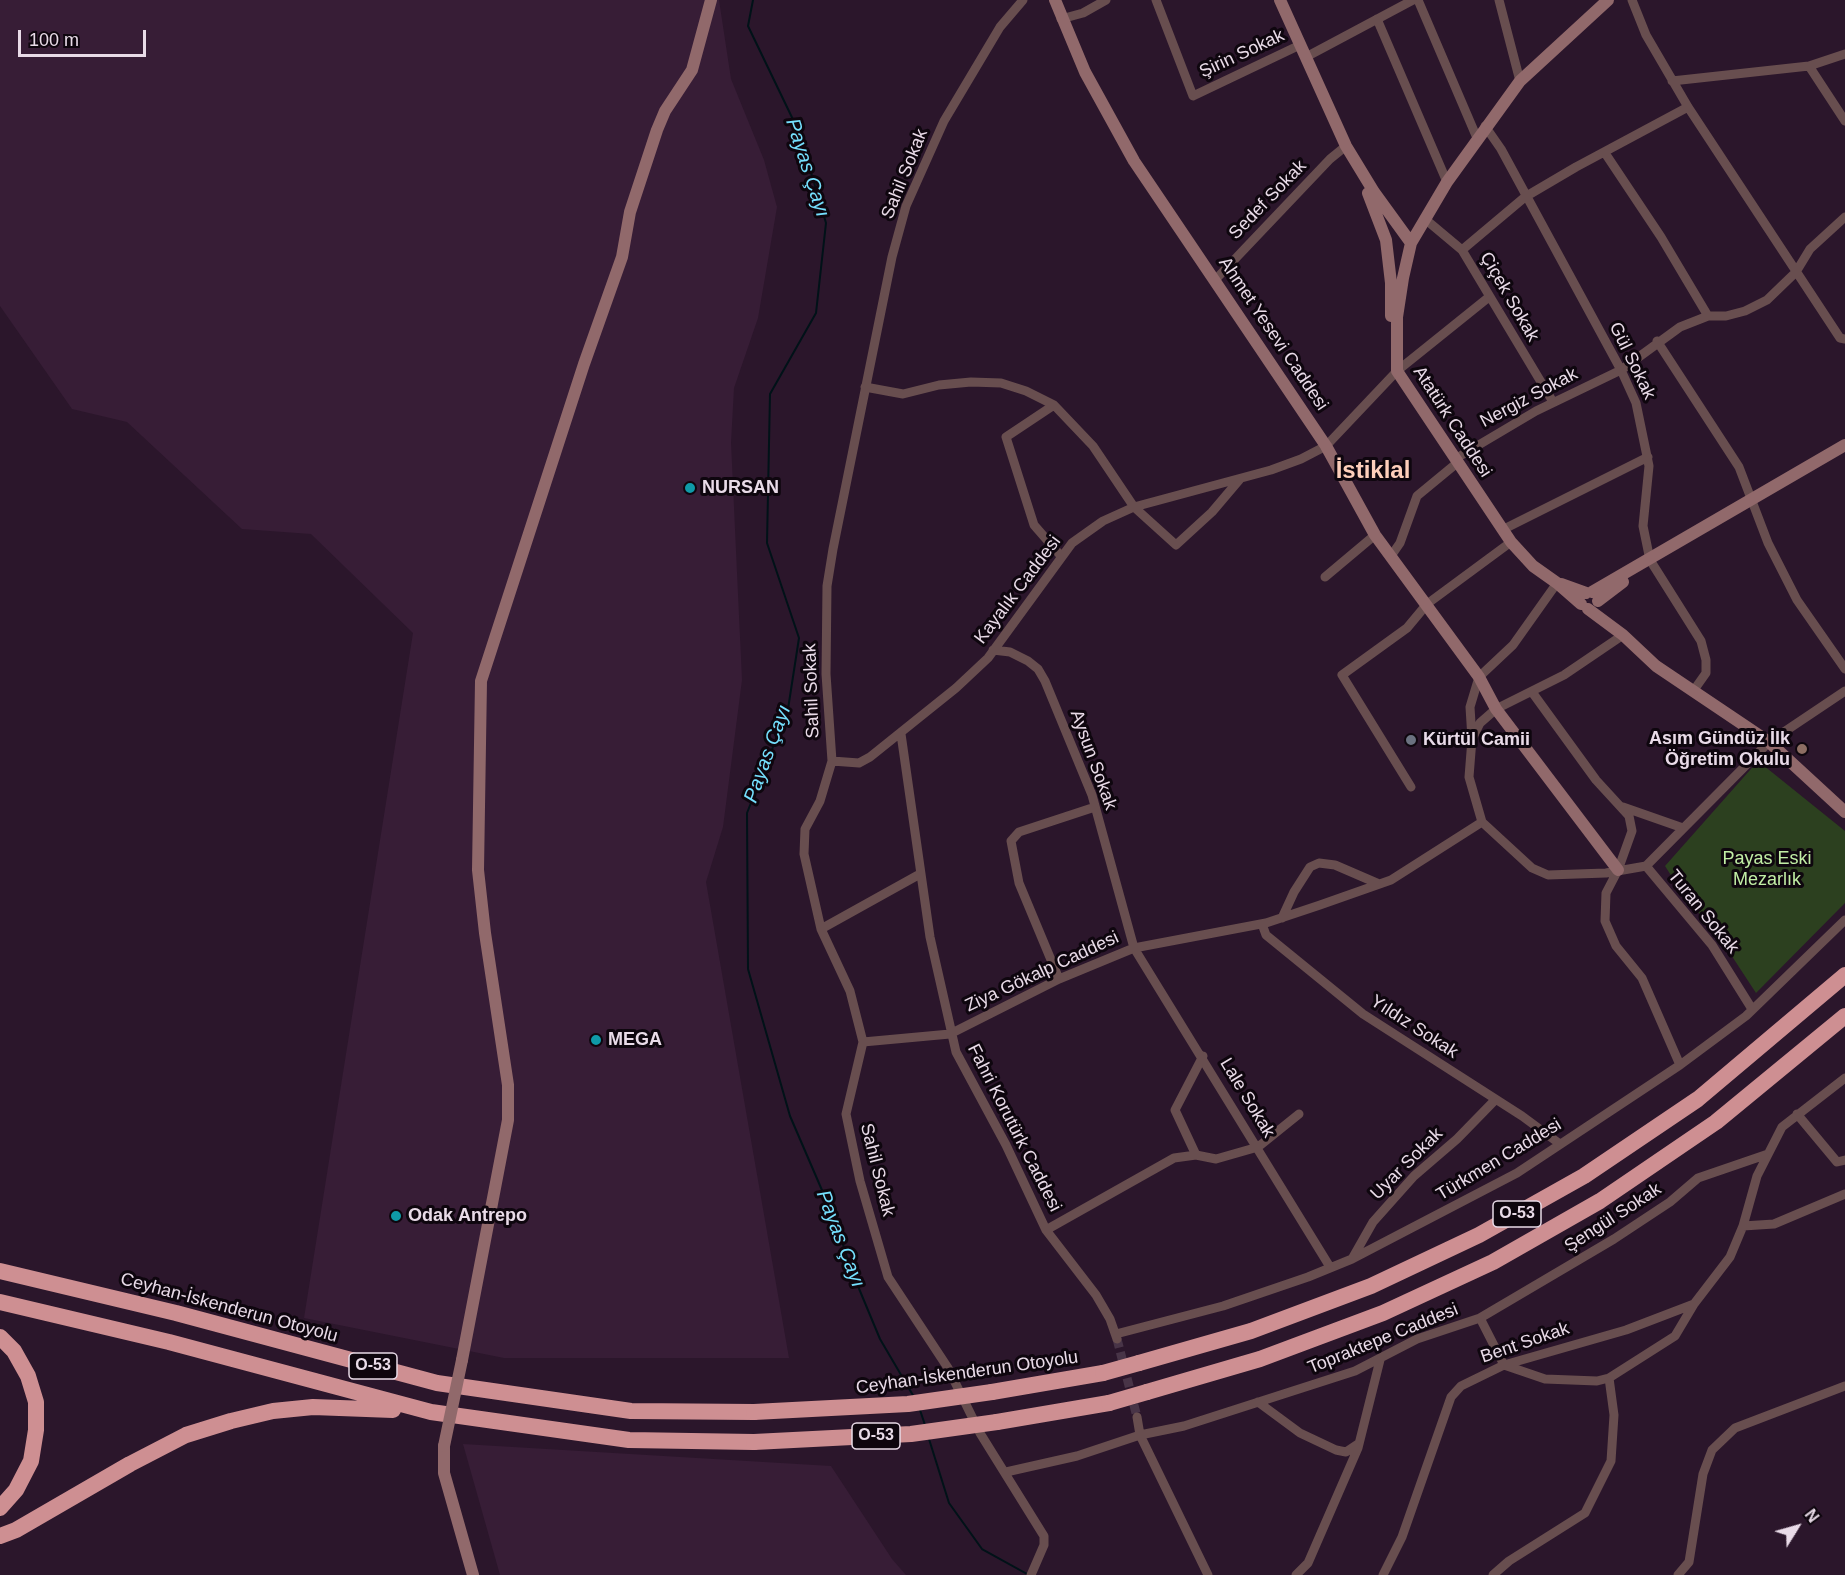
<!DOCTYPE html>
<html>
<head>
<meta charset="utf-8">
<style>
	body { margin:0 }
	#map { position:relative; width:1845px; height:1575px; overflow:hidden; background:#2b162b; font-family:Arial,sans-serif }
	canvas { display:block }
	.north { position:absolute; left:1767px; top:1497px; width:60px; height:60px; -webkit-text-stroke:4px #0e060e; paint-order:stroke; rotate:53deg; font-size:16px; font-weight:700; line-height:24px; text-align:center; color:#e9dbe8 }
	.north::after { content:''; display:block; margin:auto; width:21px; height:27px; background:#e9dbe8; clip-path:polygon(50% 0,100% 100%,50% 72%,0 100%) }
	.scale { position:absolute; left:18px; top:30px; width:128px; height:27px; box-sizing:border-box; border:3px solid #e9dbe8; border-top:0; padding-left:8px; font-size:18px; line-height:21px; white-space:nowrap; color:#e9dbe8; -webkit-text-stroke:4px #0e060e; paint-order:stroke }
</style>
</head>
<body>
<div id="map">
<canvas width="1845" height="1575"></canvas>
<div class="north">N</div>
<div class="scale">100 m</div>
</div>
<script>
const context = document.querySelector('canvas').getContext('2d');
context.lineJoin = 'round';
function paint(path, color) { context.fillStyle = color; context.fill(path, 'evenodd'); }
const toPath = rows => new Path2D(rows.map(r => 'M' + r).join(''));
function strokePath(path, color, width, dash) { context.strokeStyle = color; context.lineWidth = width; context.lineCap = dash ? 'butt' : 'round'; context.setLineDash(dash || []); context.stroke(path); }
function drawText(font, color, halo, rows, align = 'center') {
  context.font = font + ' Arial,sans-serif'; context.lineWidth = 6; context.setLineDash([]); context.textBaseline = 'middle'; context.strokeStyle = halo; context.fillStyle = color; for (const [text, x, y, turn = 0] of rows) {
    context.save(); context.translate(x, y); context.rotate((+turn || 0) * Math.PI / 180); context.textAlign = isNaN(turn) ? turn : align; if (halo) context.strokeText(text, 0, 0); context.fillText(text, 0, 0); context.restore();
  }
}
const built = toPath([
	[0,0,719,0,731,79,764,160,777,207,758,318,734,388,731,443,742,680,723,827,706,882,789,1358,504,1358,304,1318,413,633,311,534,242,529,127,422,72,409,0,306],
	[463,1444,831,1466,892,1559,906,1575,500,1575]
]);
const green = toPath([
	[1758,761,1845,831,1845,903,1756,993,1722,941,1683,894,1665,866]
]);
const stream = toPath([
	[753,0,748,26,799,132,826,223,816,313,770,394,767,543,799,638,788,709,747,813,748,969,790,1116,837,1225,850,1267,880,1339,914,1397],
	[920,1410,925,1425],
	[929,1439,949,1503,982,1549,1029,1575]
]);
const streetTunnel = toPath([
	[1117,1339,1137,1417]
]);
const street = toPath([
	[1023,0,1000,27,944,121,906,206,892,257,833,549,827,586,826,674,832,761,820,801,805,829,804,854,821,929,850,991,863,1042,846,1114,860,1181,888,1277,948,1368,980,1433,1044,1536,1044,1545,1031,1575],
	[1156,0,1193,96,1300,45],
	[1418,0,1477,138],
	[1499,0,1520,81],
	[1632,0,1646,35,1688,107,1840,338,1845,339],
	[1061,19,1083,13,1106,0],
	[1377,19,1447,182],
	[1306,57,1413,0],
	[1809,66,1845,121],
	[1672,81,1809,66,1845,54],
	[1485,126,1501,149,1621,370,1636,403,1649,466,1643,526,1650,560,1701,641,1706,660,1706,673,1694,690],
	[1605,153,1661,237,1708,316],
	[1425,219,1462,250,1553,402],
	[1462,250,1525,197,1576,167,1688,107],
	[1216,279,1330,159,1346,146],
	[1657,341,1739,467,1768,543,1797,600,1845,669],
	[865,387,903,394,939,385,971,382,1001,383,1026,391,1054,405,1093,446,1134,507,1176,545,1212,512,1240,479],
	[1054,405,1006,437,1034,525,1061,556],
	[1455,459,1536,411,1621,370,1680,327,1708,316,1726,316,1745,311,1767,300,1796,272,1810,249,1845,217],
	[1502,530,1648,457],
	[1391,556,1400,543,1417,496,1457,463],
	[1325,577,1375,535],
	[1623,635,1564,675,1496,709,1480,723,1472,739,1469,777,1482,822,1532,868,1548,875,1606,873,1646,866,1769,742,1845,691],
	[993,650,1010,652,1028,661,1038,669,1045,681,1092,795,1134,948,1330,1267],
	[1532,692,1596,780,1629,816,1632,831,1618,870,1606,893,1605,921,1616,946,1642,978,1680,1065],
	[901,734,930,937,956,1052,1006,1145,1046,1230,1096,1295,1110,1319,1117,1339],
	[1472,739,1470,707,1479,677,1513,645,1557,583],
	[832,761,859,763,870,757,956,688,988,658,1072,543,1103,521,1134,507,1271,470,1301,459,1326,446,1397,371,1489,297],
	[1411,787,1342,675,1407,628,1427,604,1511,542],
	[1623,807,1683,828],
	[1646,866,1712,945,1752,1009],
	[1282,918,1294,892,1310,867,1319,863,1335,865,1379,884],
	[1262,924,1266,935,1363,1014,1522,1116,1560,1144],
	[821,929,920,874],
	[1059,979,1019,883,1011,841,1019,832,1095,807],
	[863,1042,950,1034,1059,979,1134,948,1266,923,1320,905,1391,880,1482,822],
	[1203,1056,1175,1110,1196,1155,1216,1159,1258,1147,1299,1114],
	[1797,1114,1837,1162,1845,1160],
	[1743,1226,1774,1224,1845,1194],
	[1046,1230,1174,1158,1196,1155],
	[1352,1259,1373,1222,1414,1176,1457,1139,1495,1100],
	[1480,1318,1614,1239,1670,1202,1698,1178,1768,1154],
	[1116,1334,1223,1306,1308,1277,1352,1259,1517,1173,1680,1065,1746,1016,1845,920],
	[1258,1402,1300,1433,1336,1450,1346,1452,1358,1444],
	[1137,1417,1140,1435,1208,1575],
	[1006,1472,1077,1456,1140,1435,1184,1426,1355,1371,1417,1339,1480,1318,1504,1365,1545,1379,1597,1381,1609,1378,1675,1336,1694,1304,1730,1257,1743,1226,1757,1176,1782,1127,1845,1078],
	[1296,1575,1308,1563,1358,1448,1380,1360],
	[1383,1575,1402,1537,1451,1397,1461,1386,1504,1365,1626,1330,1694,1304],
	[1493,1575,1509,1561,1585,1513,1611,1461,1614,1415,1609,1378],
	[1678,1575,1689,1562,1703,1474,1712,1450,1735,1428,1845,1386]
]);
const secondary = toPath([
	[1055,0,1085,72,1134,161,1326,446,1375,535,1479,677,1496,709,1618,870],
	[1280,0,1346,146,1374,192,1411,243,1403,278,1397,317,1397,371,1511,542,1533,566,1557,583,1581,604],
	[1368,193,1386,240,1391,283,1391,316],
	[1411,243,1447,182,1520,81,1608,0],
	[1561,584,1586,593],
	[1592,592,1845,445],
	[1598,601,1623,582],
	[1588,609,1623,635,1656,666,1769,742,1845,812],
	[462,1360,508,1120,508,1085,485,933,478,870,481,681,584,364,622,257,630,212,657,130,665,111,692,70,711,0],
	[444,1446,444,1473,473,1575]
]);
const highway = toPath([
	[0,1271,176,1313,437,1383,631,1411,754,1412],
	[0,1302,169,1342,431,1412,629,1440,754,1442],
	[0,1337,14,1351,28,1376,36,1402,36,1430,31,1461,16,1490,0,1508],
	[1139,1363,1251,1331,1371,1286,1479,1235,1584,1176,1698,1099,1845,975],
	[992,1392,1103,1373],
	[1147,1392,1260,1359,1383,1313,1493,1262,1600,1201,1716,1122,1845,1016],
	[997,1422,1109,1403],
	[0,1536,16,1530,130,1464,186,1435,231,1421,273,1411,313,1407,393,1410]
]);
const secondaryBridge = toPath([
	[444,1446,462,1360]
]);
const highwayBridge = toPath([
	[1103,1373,1139,1363],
	[1109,1403,1147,1392],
	[754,1412,908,1404,992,1392],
	[754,1442,911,1434,997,1422]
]);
const markers = [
	[690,488,6,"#0f9aa8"],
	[1411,740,6,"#6b7280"],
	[1802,749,6,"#8d6e63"],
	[596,1040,6,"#0f9aa8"],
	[396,1216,6,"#0f9aa8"]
];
const shields = [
	[1517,1214,48],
	[373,1366,48],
	[876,1436,48]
];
const shieldNames = [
	["O-53",1517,1214],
	["O-53",373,1366],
	["O-53",876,1436]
];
const streetNames = [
	["Şirin Sokak",1242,54,-25],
	["Sahil Sokak",905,174,-68],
	["Sedef Sokak",1268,200,-46],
	["Çiçek Sokak",1509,297,60],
	["Ahmet Yesevi Caddesi",1273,334,56],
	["Gül Sokak",1632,361,64],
	["Nergiz Sokak",1529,398,-28],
	["Atatürk Caddesi",1452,422,57],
	["Kayalık Caddesi",1018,590,-53],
	["Sahil Sokak",812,691,-92],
	["Aysun Sokak",1093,760,70],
	["Turan Sokak",1703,912,51],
	["Ziya Gökalp Caddesi",1042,972,-25],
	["Yıldız Sokak",1414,1027,33],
	["Lale Sokak",1247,1098,59],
	["Fahri Korutürk Caddesi",1014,1128,63],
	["Türkmen Caddesi",1499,1160,-31],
	["Uyar Sokak",1407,1164,-45],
	["Sahil Sokak",877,1170,76],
	["Şengül Sokak",1613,1218,-33],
	["Ceyhan-İskenderun Otoyolu",229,1308,15],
	["Topraktepe Caddesi",1383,1339,-22],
	["Bent Sokak",1525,1343,-19],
	["Ceyhan-İskenderun Otoyolu",967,1373,-8]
];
const poiNames = [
	["NURSAN",702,488],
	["Asım Gündüz İlk",1790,739,"right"],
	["Öğretim Okulu",1790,760,"right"],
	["Kürtül Camii",1423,740],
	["MEGA",608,1040],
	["Odak Antrepo",408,1216]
];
const parkNames = [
	["Payas Eski",1767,859],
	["Mezarlık",1767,880]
];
const waterNames = [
	["Payas Çayı",807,168,72],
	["Payas Çayı",768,754,-70],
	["Payas Çayı",840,1239,69]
];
const districtNames = [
	["İstiklal",1373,471]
];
paint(built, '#371d36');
paint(green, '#2c401f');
strokePath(stream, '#001218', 2);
strokePath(streetTunnel, '#483447', 9, [9, 4.5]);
strokePath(street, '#684e4f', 9);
strokePath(secondary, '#91696b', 12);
strokePath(highway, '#ce8f92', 16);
strokePath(secondaryBridge, '#91696b', 12);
strokePath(highwayBridge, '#ce8f92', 16);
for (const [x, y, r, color] of markers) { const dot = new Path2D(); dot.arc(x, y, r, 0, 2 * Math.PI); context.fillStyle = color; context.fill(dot); strokePath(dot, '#0e060e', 2); }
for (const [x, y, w] of shields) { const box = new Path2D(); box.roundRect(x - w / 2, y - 13, w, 26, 4.5); context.fillStyle = '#0e060e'; context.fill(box); strokePath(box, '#e9dbe8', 1.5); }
drawText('bold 16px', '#e9dbe8', null, shieldNames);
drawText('18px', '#e9dbe8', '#0e060e', streetNames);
drawText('bold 18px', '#e9dbe8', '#0e060e', poiNames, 'left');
drawText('18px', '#c1eea5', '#0e060e', parkNames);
drawText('italic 20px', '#75e0fe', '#0e060e', waterNames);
drawText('bold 24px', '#fecfbb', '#0e060e', districtNames);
</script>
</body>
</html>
